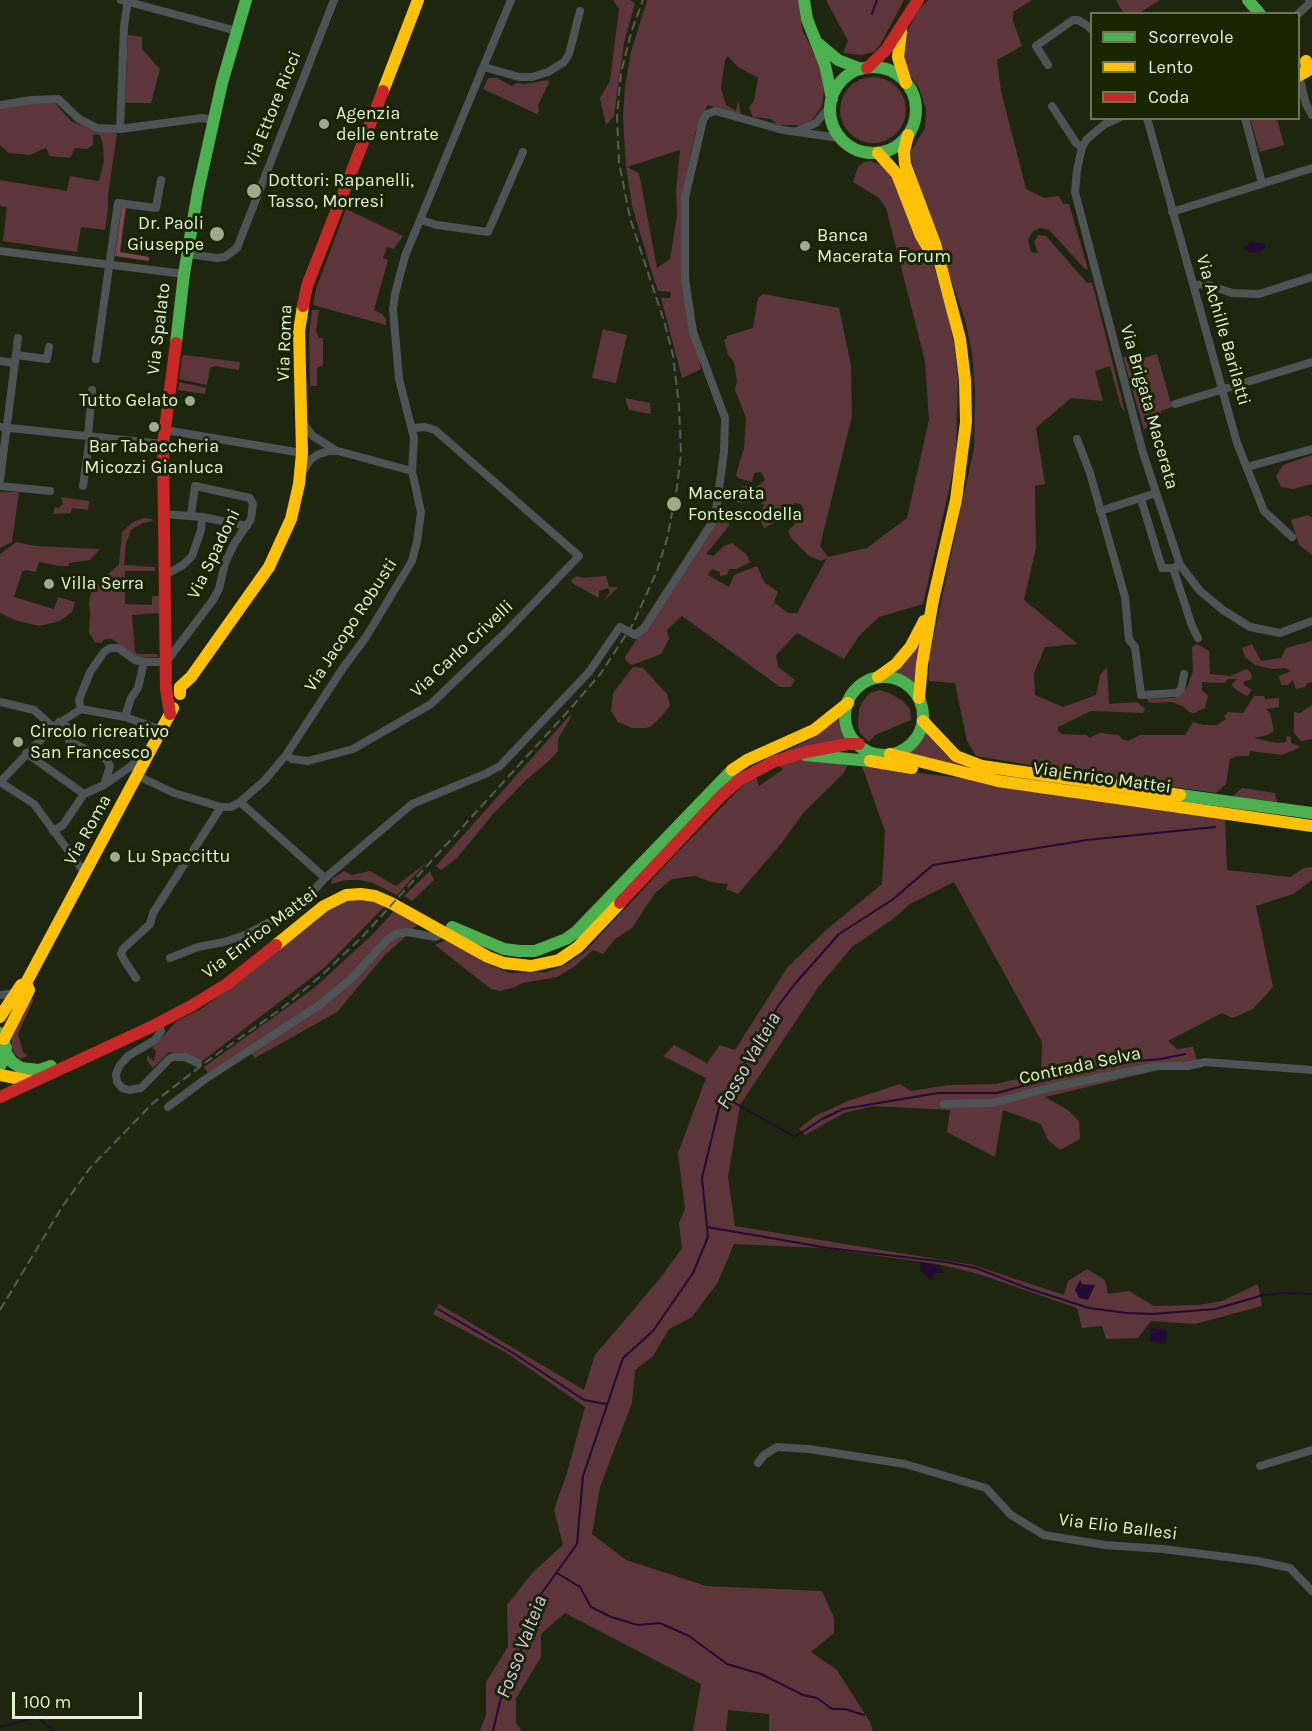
<!DOCTYPE html>
<html>
<head>
<meta charset="utf-8">
<style>
	body { margin:0 }
	#map { position:relative; width:1312px; height:1731px; overflow:hidden; background:#1e260f; font-family:Karla,sans-serif }
	canvas { display:block }
	.legend { position:absolute; left:1090px; top:12px; width:210px; height:108px; box-sizing:border-box; background:#192500; border:2px solid #6a7654; margin:0; padding:8px 10px; list-style:none; font-size:18px; color:#e4f0d3 }
	.legend li { display:flex; align-items:center; gap:12px; height:30px }
	.legend b { width:30px; border:2px solid #6a7654 }
	.scale { position:absolute; left:12px; top:1692px; width:130px; height:27px; box-sizing:border-box; border:3px solid #e4f0d3; border-top:0; padding-left:8px; font-size:18px; line-height:21px; white-space:nowrap; color:#e4f0d3; -webkit-text-stroke:4px #192500; paint-order:stroke }
</style>
</head>
<body>
<div id="map">
<canvas width="1312" height="1731"></canvas>
<ul class="legend">
<li><b style="height:8px;background:#4caf50"></b>Scorrevole</li>
<li><b style="height:8px;background:#ffc107"></b>Lento</li>
<li><b style="height:8px;background:#c62828"></b>Coda</li>
</ul>
<div class="scale">100 m</div>
</div>
<script>
const context = document.querySelector('canvas').getContext('2d');
context.lineJoin = 'round';
function paint(path, color) { context.fillStyle = color; context.fill(path, 'evenodd'); }
const toPath = rows => new Path2D(rows.map(r => 'M' + r).join(''));
function strokePath(path, color, width, dash) { context.strokeStyle = color; context.lineWidth = width; context.lineCap = dash ? 'butt' : 'round'; context.setLineDash(dash || []); context.stroke(path); }
function drawText(font, color, halo, rows, align = 'center') {
  context.font = font + ' Karla,sans-serif'; context.lineWidth = 6; context.setLineDash([]); context.textBaseline = 'middle'; context.strokeStyle = halo; context.fillStyle = color; for (const [text, x, y, turn = 0] of rows) {
    context.save(); context.translate(x, y); context.rotate((+turn || 0) * Math.PI / 180); context.textAlign = isNaN(turn) ? turn : align; if (halo) context.strokeText(text, 0, 0); context.fillText(text, 0, 0); context.restore();
  }
}
const green = toPath([
	[613,0,630,0,635,3,624,43,614,116,606,125,600,98,610,81,619,9],
	[647,0,798,0,803,32,818,60,824,92,822,106,812,120,800,125,778,125,771,119,753,117,749,107,754,101,758,78,738,67,728,56,725,60,721,88,726,105,736,111,738,100,741,115,708,105,701,117,695,134,683,191,682,278,701,369,682,378,661,298,670,298,671,292,658,291,652,273,632,206,626,167,623,117,625,87,631,52],
	[680,150,676,191,677,215,670,259,657,268,639,173,627,167],
	[826,0,904,0,880,45,873,52,862,55,843,53,848,41],
	[928,0,1032,0,1013,12,1013,21,1022,46,997,60,1001,91,1026,189,1044,198,1059,196,1063,204,1069,204,1088,269,1086,270,1049,230,1040,228,1033,231,1028,240,1031,252,1038,253,1034,242,1038,235,1046,236,1087,283,1092,282,1125,412,1121,407,1110,366,1095,371,1103,401,1071,398,1036,428,1045,484,1035,486,1036,548,1024,600,1078,644,1045,647,1034,673,1035,695,1063,707,1096,695,1100,675,1107,667,1109,704,1137,702,1145,709,1143,713,1091,711,1058,727,1058,731,1062,734,1087,735,1089,738,1100,733,1119,735,1122,739,1128,741,1140,735,1185,735,1193,722,1203,725,1217,725,1226,719,1224,716,1228,712,1243,713,1254,696,1264,696,1265,699,1279,698,1279,707,1266,709,1270,713,1274,731,1267,735,1254,738,1277,743,1286,742,1287,736,1291,737,1291,743,1301,747,1282,755,1250,751,1249,756,1238,756,1230,759,1226,784,1216,793,1096,776,976,756,967,741,955,683,929,681,929,659,974,448,975,391,972,353,965,320,913,166,911,151,925,128,926,109,919,88,906,70,902,54,904,38,918,11],
	[1118,0,1160,0,1138,14,1124,13,1116,1],
	[128,35,142,37,142,49,160,69,151,103,125,103],
	'840 110a33 33 0 1 1 66 0a33 33 0 1 1-66 0Z',
	[488,78,497,78,512,86,516,83,525,84,548,80,549,83,538,105,539,111,537,114,483,89],
	[30,103,55,103,71,121,95,131,117,133,108,195,108,209,105,230,81,227,77,252,3,241,7,207,0,206,0,180,67,191,70,176,99,181,104,161,103,145,100,135,96,134,93,135,93,145,87,149,75,148,70,158,50,156,46,148,30,155,9,153,0,145,0,108],
	[1250,119,1277,119,1284,145,1260,152],
	[871,161,881,165,892,175,919,242,933,264,946,306,954,344,958,380,956,459,923,604,879,617,859,636,844,659,797,633,776,655,778,667,795,680,791,687,780,687,682,616,667,630,669,639,661,654,632,665,626,661,625,657,714,521,727,518,729,526,706,554,713,556,724,546,732,543,746,554,750,562,737,569,729,569,727,575,720,576,720,572,712,569,708,575,729,587,734,575,757,566,764,582,778,592,771,610,775,603,788,613,797,613,827,558,821,561,809,556,792,539,788,531,795,524,792,520,793,515,798,510,804,511,801,504,794,503,786,522,780,520,764,528,759,518,764,505,756,498,752,502,737,503,737,498,742,494,742,486,756,487,765,480,761,472,754,473,752,482,738,478,736,475,744,448,746,418,735,390,737,381,734,362,728,355,724,340,727,339,727,336,753,328,758,298,763,294,839,308,851,365,852,416,820,546,828,557,867,548,907,518,929,420,925,361,886,208,879,198,853,182,858,167,864,162],
	[346,209,403,236,394,249,387,247,383,258,388,260,374,310,382,314,386,319,386,325,313,305,316,289],
	[312,310,319,310,316,331,319,338,323,338,323,365,317,368,317,386,310,386,309,335],
	[603,329,627,335,616,383,592,378],
	[1157,354,1172,407,1161,411,1161,414,1144,430,1123,357,1130,355,1132,361],
	[184,355,240,362,239,370,215,366,210,368,207,385,179,379,182,357],
	[179,382,206,388,205,394,178,390],
	[625,398,650,403,651,414,629,410],
	[1312,455,1312,484,1293,489,1281,487,1276,476,1283,465],
	[0,492,19,492,12,542,0,548],
	[61,497,89,501,88,510,72,508,71,513,53,514,55,507,59,508,63,504],
	[1308,515,1312,518,1312,555,1299,545,1291,520],
	[144,518,152,519,153,521,143,523,131,530,126,543,124,565,155,567,155,571,125,571,125,604,152,605,152,596,160,596,160,613,132,615,135,651,137,654,157,654,158,657,138,658,112,639,105,639,101,643,95,642,89,633,90,613,89,603,91,593,100,582,119,564,122,532,133,522],
	[16,542,36,546,100,549,90,560,69,563,69,566,59,566,39,562,36,572,26,570,22,572,14,597,54,609,58,597,75,602,72,612,60,621,40,626,17,621,0,613,0,554],
	[577,576,583,578,606,576,609,587,618,587,604,601,610,592,608,588,599,591,599,598,572,583,571,580],
	[921,640,914,683,901,674,894,673],
	[1312,641,1312,682,1307,683,1305,687,1296,689,1293,680,1288,685,1281,685,1279,676,1291,671,1285,668,1273,669,1255,665,1245,657,1242,648,1252,644,1261,661,1281,658,1286,648],
	[1197,644,1209,651,1210,674,1230,676,1247,669,1251,673,1252,679,1243,682,1244,685,1252,690,1247,696,1238,691,1231,685,1237,679,1228,679,1225,683,1202,682,1202,690,1208,696,1205,708,1194,713,1189,712,1184,707,1172,702,1150,703,1146,699,1175,698,1187,688,1193,671,1192,647],
	[633,667,643,668,667,694,670,706,661,717,650,727,645,728,632,728,618,722,611,711,613,693],
	[880,690,889,693,903,701,910,709,911,720,875,735,869,742,860,733,858,726,859,709,863,701,870,693],
	[1312,705,1312,739,1301,741,1294,733,1294,712,1300,713],
	[570,715,571,717,558,739,558,751,550,760,526,780,494,813,456,859,441,870,436,866],
	[838,718,845,739,785,753,785,751,808,741],
	[926,733,947,756,973,769,909,753,919,744],
	[797,759,848,765,843,774,804,812,780,845,738,894,726,889,728,884,711,882,695,876,672,879,655,893,632,928,615,939,603,954,593,950,575,966,557,977,522,983,515,987,500,991,491,989,435,945,448,939,484,962,510,973,547,972,567,964,584,953,673,857,745,783,756,777,759,786,783,769,777,765],
	[862,766,1001,783,1225,817,1227,870,1290,877,1304,868,1312,867,1312,880,1293,894,1256,906,1273,987,1253,1009,1233,1018,1222,1013,1168,1041,1177,1049,1193,1047,1197,1061,1045,1097,1068,1110,1079,1121,1080,1139,1060,1150,1048,1140,1041,1124,1003,1110,995,1157,947,1132,950,1110,873,1106,844,1113,805,1135,799,1129,815,1116,848,1101,900,1084,911,1091,948,1085,995,1084,1041,1074,1042,1042,954,882,910,904,893,919,852,947,819,986,740,1105,728,1177,735,1226,973,1265,1064,1295,1068,1281,1087,1269,1105,1280,1108,1294,1129,1291,1154,1306,1199,1305,1222,1301,1258,1284,1262,1306,1195,1324,1151,1321,1138,1338,1106,1339,1102,1326,1082,1328,1077,1308,979,1274,938,1264,822,1248,734,1244,718,1282,692,1317,669,1329,653,1356,635,1370,632,1403,600,1487,592,1534,626,1560,706,1586,822,1591,834,1618,834,1633,811,1652,837,1670,870,1722,873,1731,769,1731,769,1714,728,1710,726,1731,693,1731,701,1684,565,1613,541,1634,541,1657,516,1698,516,1723,522,1731,480,1731,486,1715,486,1682,508,1647,507,1605,533,1572,563,1545,554,1510,567,1473,585,1407,507,1353,433,1314,439,1304,584,1390,595,1355,662,1276,682,1248,679,1223,685,1209,678,1153,706,1078,663,1056,674,1045,707,1063,720,1045,735,1050,787,968,826,930,882,884,885,831],
	[1242,788,1275,793,1277,802,1233,796],
	[426,863,397,895,373,883,360,880,346,880,331,884,332,879,344,871,352,875,370,871,396,886],
	[430,871,434,880,412,901,404,896],
	[361,898,385,906,324,968,201,1062,188,1054,169,1052,153,1068,147,1060,147,1055,154,1061,156,1051,152,1048,177,1021,201,1009,229,989,336,903],
	[394,911,420,923,411,930,404,930,316,1004,208,1073,204,1067,314,988,372,935],
	[406,936,385,955,337,1012,255,1058,251,1053,325,1004,394,939],
	[31,997,33,1001,18,1034,23,1052,28,1056,20,1059,14,1053,12,1046,12,1034]
]);
const forest = toPath([
	[122,205,126,206,120,252,149,257,149,261,115,256]
]);
const water = toPath([
	[1250,242,1260,243,1265,245,1265,248,1260,252,1249,253,1245,248],
	[921,1262,939,1266,944,1273,934,1273,933,1281,920,1271],
	[1080,1280,1082,1284,1095,1285,1088,1300,1079,1298,1075,1290],
	[1151,1328,1167,1330,1166,1344,1150,1341]
]);
const stream = toPath([
	[872,14,877,0],
	[724,1097,795,1137,822,1119,843,1109,938,1093,997,1093,1059,1076,1127,1062,1161,1059,1185,1054],
	[707,1227,828,1248,946,1262,976,1268,1027,1288,1089,1308,1127,1313,1153,1314,1215,1309,1260,1296,1281,1293,1312,1294],
	[438,1309,513,1353,584,1400,606,1404],
	[557,1573,580,1587,591,1607,611,1617,638,1625,660,1623,689,1636,727,1664,761,1674,803,1695,817,1698,832,1709,845,1709,864,1715],
	[0,1727,38,1717,53,1731],
	[493,1731,505,1680,523,1646,536,1601,577,1544,583,1476,623,1358,653,1331,693,1273,708,1237,702,1178,720,1104,778,1006,794,985,839,934,892,900,933,865,1087,840,1215,827]
]);
const street = toPath([
	[121,0,237,31],
	[1298,14,1310,3,1309,0],
	[1048,65,1036,46,1073,20,1078,20,1088,26,1092,30],
	[484,67,519,77,532,77,548,72,564,62,569,54,580,11],
	[1299,76,1306,104,1312,115],
	[0,105,31,100,58,99,79,119,97,128,120,129,202,118,213,120],
	[1052,106,1076,143,1082,147],
	[1119,118,1105,124,1087,139,1082,147,1077,170,1075,192,1143,453,1180,565,1200,591,1223,610,1250,627,1280,633,1312,621],
	[1147,118,1237,443,1264,511,1292,537],
	[1245,118,1262,183],
	[120,129,124,26,128,0],
	[799,130,816,123,831,105],
	[1172,212,1312,168],
	[421,220,437,225,488,232,523,152],
	[0,251,184,274],
	[187,254,217,258,225,257,237,248,334,0],
	[1194,285,1206,284,1232,293,1259,294,1312,277],
	[16,355,47,359,49,347],
	[96,359,118,203,156,208,161,180],
	[0,361,15,363],
	[1175,404,1312,362],
	[302,422,313,436,337,451],
	[0,427,163,444],
	[165,430,302,453],
	[88,436,92,390],
	[1077,439,1090,473,1125,597,1129,640,1135,647,1141,695,1177,693,1181,689,1184,674],
	[1247,467,1312,449],
	[302,473,310,460,317,455,328,451,338,451,412,471],
	[0,480,18,338],
	[0,486,50,491],
	[83,486,90,436],
	[1141,499,1162,568,1173,568,1180,565],
	[1100,511,1156,493],
	[164,514,202,517,247,526],
	[1173,568,1192,626,1198,638],
	[165,575,183,565,192,556,201,530,202,517],
	[0,702,34,710,53,727],
	[81,709,79,700,90,672,104,652,110,648,118,648,135,660,144,662,166,662,213,600,219,589,225,563,234,544,251,519,253,504,250,498,195,486,191,515],
	[125,717,131,698,138,688,144,662],
	[59,722,67,727,69,741,106,759,110,766,104,785,84,794],
	[26,753,84,794,63,825,53,831],
	[286,755,292,759,308,761,353,749,431,704,506,632,579,556,435,430,425,427,412,428],
	[138,776,174,793,221,807,231,807,240,802,265,780,286,755,343,668,366,637,412,561,417,542,421,512,412,471,414,438,399,379,393,309,395,294,405,256,511,0],
	[0,782,53,727,81,709,125,717,162,730],
	[0,782,34,804,81,868,86,871],
	[104,785,130,767,139,759,143,752],
	[240,802,325,878],
	[170,958,198,947,224,942,245,935,281,916,305,900,325,878,412,804,485,774,500,766,589,672,620,627,635,635,644,628,715,518,724,452,725,418,693,332,685,278,685,198,703,120,707,114,715,111,783,130,840,138],
	[136,978,124,960,121,954,123,949,150,924,153,913,221,807],
	[0,995,17,993],
	[158,1023,161,1031,155,1040,128,1056,120,1065,116,1074,117,1082,122,1088,129,1090,141,1088,169,1059,173,1057,185,1057,198,1063],
	[944,1104,993,1103,1053,1087,1157,1066,1188,1066,1205,1062,1312,1070],
	[168,1107,204,1080,318,1006,351,979,388,939,396,934,407,932,435,937,445,933],
	[758,1463,764,1455,777,1447,809,1449,905,1464,986,1488,1011,1515,1044,1535,1105,1545,1163,1549,1258,1561,1290,1568,1312,1591],
	[1260,1466,1312,1450]
]);
const fast = toPath([
	[804,0,807,19,825,65,832,99],
	[1248,0,1260,14],
	[819,44,838,60,861,69],
	'830 110a43 43 0 1 1 86 0a43 43 0 1 1-86 0Z',
	[176,343,184,274,198,191,222,83,246,0],
	'845 716a39 39 0 1 1 78 0a39 39 0 1 1-78 0Z',
	[805,755,870,761],
	[1180,795,1312,813],
	[452,927,504,949,519,951,535,951,566,939,576,932,732,770],
	[0,1033,6,1048,4,1059,0,1066],
	[6,1053,12,1062,21,1068,39,1070,51,1066]
]);
const slow = toPath([
	[901,31,898,57,906,83],
	[1298,76,1307,71,1306,61],
	[383,91,418,0],
	[908,135,904,151,905,164,935,244,960,339,965,380,966,422,956,500,933,600,922,664,919,698],
	[878,153,897,174,921,236,933,256],
	[878,677,896,664,911,646,924,621],
	[180,694,180,687,191,677,269,567,291,519,299,484,302,453,299,331,303,306],
	[923,721,956,756,982,766,1180,795],
	[890,754,998,781,1312,826],
	[870,761,912,768],
	[732,770,747,760,814,730,848,703],
	[276,945,324,906,346,895,361,894,375,896,391,903,488,957,504,963,531,966,559,960,578,947,620,903],
	[0,1017,21,985,26,983,173,708],
	[4,1039,29,990,26,983],
	[0,1075,30,1081]
]);
const jam = toPath([
	[867,68,886,50,918,0],
	[303,306,307,286,383,91],
	[170,714,166,688,163,444,176,343],
	[620,903,720,797,739,780,775,761,806,752,848,744,859,744],
	[0,1097,151,1027,191,1006,227,984,276,945]
]);
const rail = toPath([
	[0,1310,62,1207,90,1168,153,1103,206,1062,281,1009,322,975,363,936,571,708,601,673,633,624,657,571,667,539,677,487,681,453,679,406,673,355,664,321,630,218,619,162,617,117,621,73,631,33,643,0]
]);
const markers = [
	[324,124,6,"#9fa98e"],
	[254,191,8,"#9fa98e"],
	[217,234,8,"#9fa98e"],
	[805,246,6,"#9fa98e"],
	[190,401,6,"#9fa98e"],
	[154,427,6,"#9fa98e"],
	[674,504,8,"#9fa98e"],
	[49,584,6,"#9fa98e"],
	[18,742,6,"#9fa98e"],
	[115,857,6,"#9fa98e"]
];
const streetNames = [
	["Via Ettore Ricci",273,109,-68],
	["Via Spalato",159,329,-83],
	["Via Achille Barilatti",1223,330,74],
	["Via Roma",285,343,-88],
	["Via Brigata Macerata",1149,407,74],
	["Via Spadoni",214,554,-64],
	["Via Jacopo Robusti",351,625,-57],
	["Via Carlo Crivelli",462,649,-43],
	["Via Enrico Mattei",1102,778,8],
	["Via Roma",88,830,-61],
	["Via Enrico Mattei",260,933,-37],
	["Contrada Selva",1080,1066,-12],
	["Via Elio Ballesi",1118,1527,7]
];
const poiNames = [
	["Agenzia",336,114],
	["delle entrate",336,135],
	["Dottori: Rapanelli,",268,181],
	["Tasso, Morresi",268,202],
	["Dr. Paoli",204,224,"right"],
	["Giuseppe",204,245,"right"],
	["Banca",817,236],
	["Macerata Forum",817,257],
	["Tutto Gelato",178,401,"right"],
	["Bar Tabaccheria",154,447,"center"],
	["Micozzi Gianluca",154,468,"center"],
	["Macerata",688,494],
	["Fontescodella",688,515],
	["Villa Serra",61,584],
	["Circolo ricreativo",30,732],
	["San Francesco",30,753],
	["Lu Spaccittu",127,857]
];
const waterNames = [
	["Fosso Valteia",749,1061,-60],
	["Fosso Valteia",522,1647,-69]
];
paint(green, '#5d363c');
paint(forest, '#7d4751');
paint(water, '#230b34');
strokePath(stream, '#230b34', 2);
strokePath(street, '#4e5456', 8);
strokePath(fast, '#4caf50', 12);
strokePath(slow, '#ffc107', 12);
strokePath(jam, '#c62828', 12);
strokePath(rail, '#575d56', 2, [9, 4.5]);
for (const [x, y, r, color] of markers) { const dot = new Path2D(); dot.arc(x, y, r, 0, 2 * Math.PI); context.fillStyle = color; context.fill(dot); strokePath(dot, '#192500', 2); }
drawText('18px', '#e4f0d3', '#192500', streetNames);
drawText('18px', '#e4f0d3', '#192500', poiNames, 'left');
drawText('italic 20px', '#d9c3f4', '#192500', waterNames);
</script>
</body>
</html>
